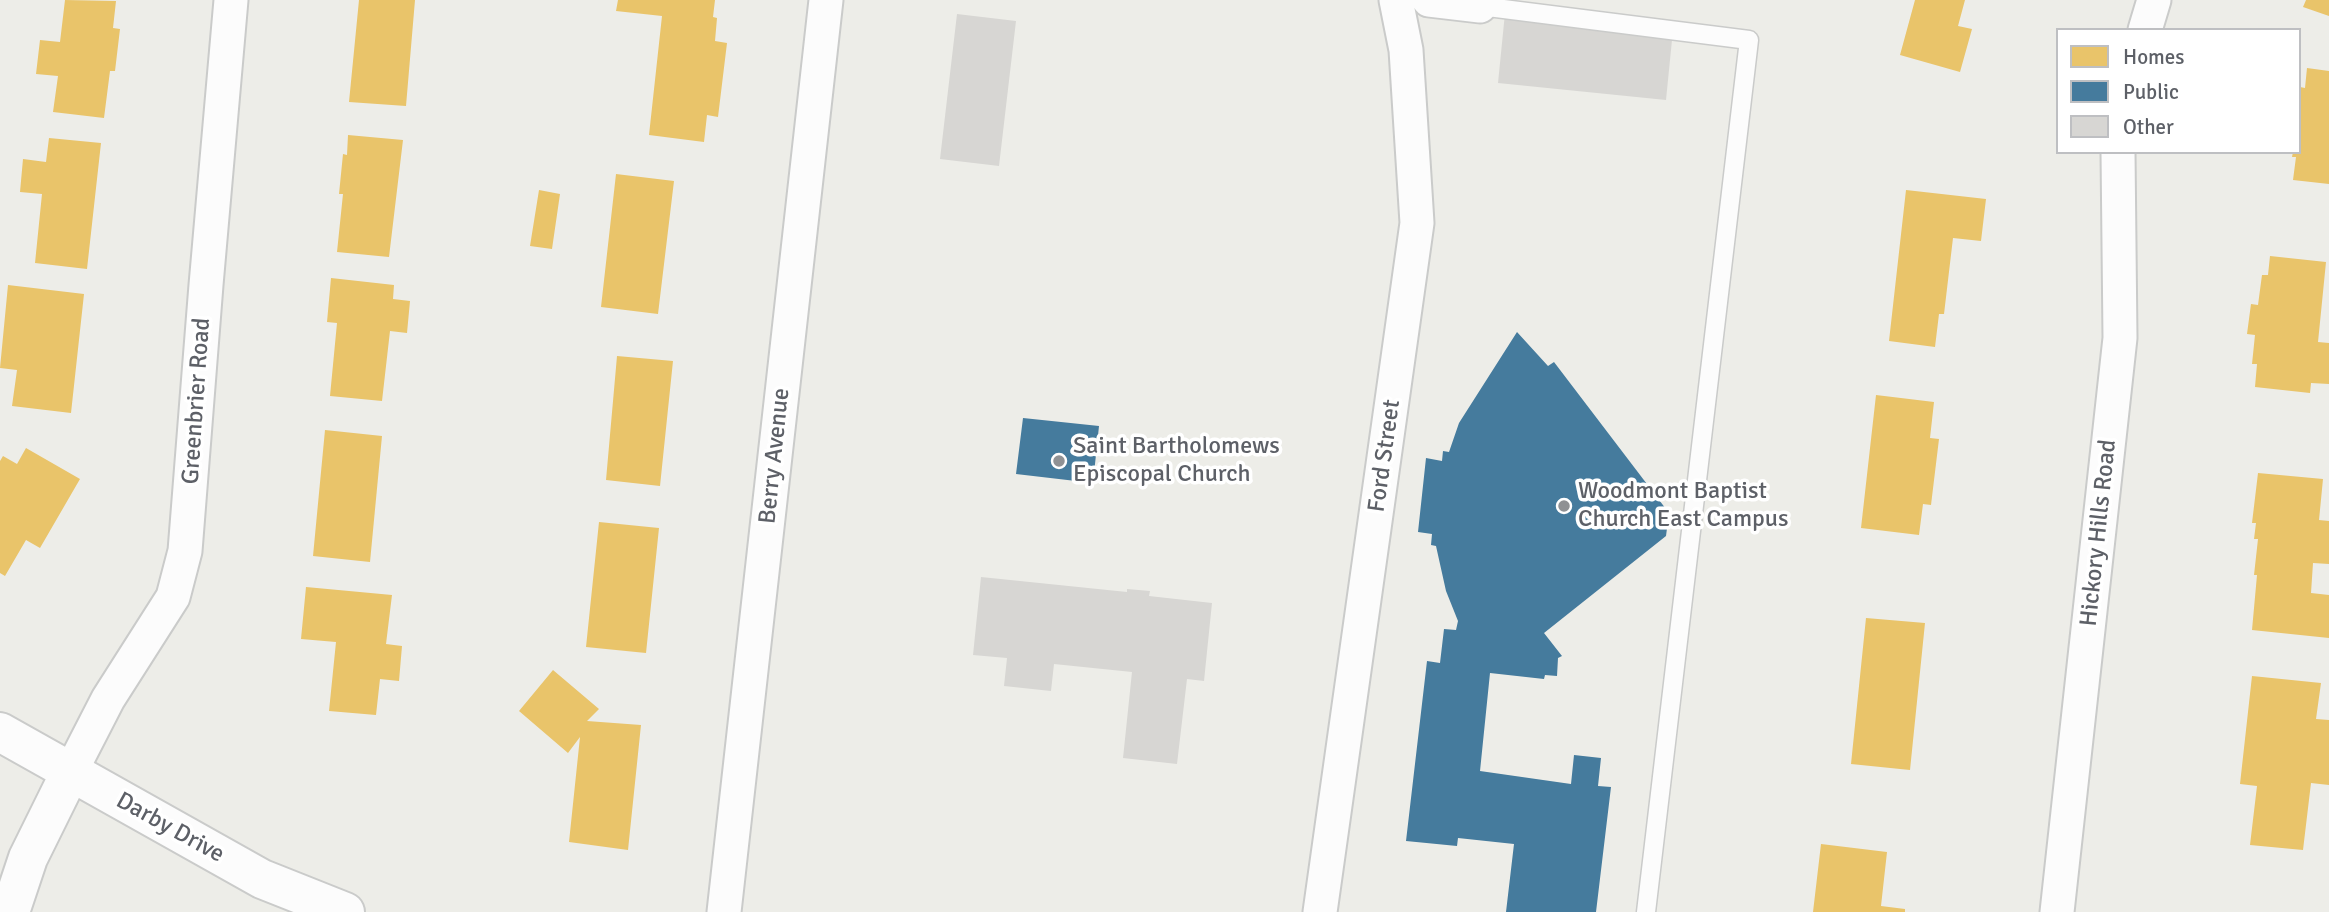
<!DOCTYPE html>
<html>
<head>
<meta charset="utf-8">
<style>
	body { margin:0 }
	#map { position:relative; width:2329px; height:912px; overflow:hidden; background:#edede8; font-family:Signika,sans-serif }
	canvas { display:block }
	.legend { position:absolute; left:2056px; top:28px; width:245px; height:126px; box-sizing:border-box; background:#fff; border:2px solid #bebfc2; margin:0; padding:9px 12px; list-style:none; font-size:21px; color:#5d6067 }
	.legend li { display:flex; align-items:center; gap:14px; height:35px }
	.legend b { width:35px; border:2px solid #bebfc2 }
</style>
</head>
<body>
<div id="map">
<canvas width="2329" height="912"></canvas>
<ul class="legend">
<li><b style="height:19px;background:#e9c46a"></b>Homes</li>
<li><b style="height:19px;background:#457b9d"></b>Public</li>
<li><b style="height:19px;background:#d7d6d3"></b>Other</li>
</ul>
</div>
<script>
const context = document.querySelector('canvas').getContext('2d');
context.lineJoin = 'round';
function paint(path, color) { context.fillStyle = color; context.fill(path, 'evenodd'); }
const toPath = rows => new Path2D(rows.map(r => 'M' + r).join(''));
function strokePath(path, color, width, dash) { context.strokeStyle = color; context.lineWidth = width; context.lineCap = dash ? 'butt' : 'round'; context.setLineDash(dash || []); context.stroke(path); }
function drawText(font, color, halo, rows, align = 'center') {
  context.font = font + ' Signika,sans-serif'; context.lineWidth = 7; context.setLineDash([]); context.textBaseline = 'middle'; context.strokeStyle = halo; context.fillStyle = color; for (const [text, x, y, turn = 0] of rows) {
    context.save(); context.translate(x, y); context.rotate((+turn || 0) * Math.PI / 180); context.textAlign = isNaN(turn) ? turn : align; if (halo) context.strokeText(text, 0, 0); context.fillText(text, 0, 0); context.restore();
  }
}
const homes = toPath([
	[65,0,116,1,113,28,120,29,115,71,110,71,104,118,53,112,58,76,36,74,40,40,60,42],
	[359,0,415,0,406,106,349,102],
	[618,0,715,0,713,17,717,18,715,41,727,43,718,117,707,115,704,142,649,135,662,16,616,11],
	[1915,0,1965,0,1958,26,1972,29,1960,72,1900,55],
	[2306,0,2329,0,2329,16,2303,7],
	[2307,68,2329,71,2329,184,2293,180,2296,157,2292,157,2293,152,2299,152,2299,94,2300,87,2305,88],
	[348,135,403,140,389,257,337,252,343,194,339,194,343,154,347,155],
	[49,138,101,143,87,269,35,263,42,194,20,192,23,159,46,162],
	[616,174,674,181,658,314,601,307],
	[539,190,560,194,552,249,530,246],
	[1906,190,1986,199,1981,241,1953,238,1944,314,1939,314,1935,347,1889,341],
	[2270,256,2326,262,2318,342,2329,343,2329,384,2311,383,2310,393,2255,387,2257,364,2252,364,2255,335,2247,334,2251,304,2258,305,2262,275,2268,275],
	[331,278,394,285,393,299,410,301,407,333,390,331,382,401,330,396,337,323,327,322],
	[8,285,84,294,71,413,12,406,17,370,0,368],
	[617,356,673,361,660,486,606,480],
	[1876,395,1934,402,1930,438,1939,439,1931,505,1923,504,1919,535,1861,528],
	[325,430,382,436,370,562,313,556],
	[26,448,80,479,40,548,26,540,5,576,0,573,0,461,3,456,17,464],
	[2258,473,2323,479,2319,520,2329,521,2329,564,2313,563,2311,593,2329,595,2329,638,2252,630,2257,575,2254,575,2258,539,2254,539,2256,523,2252,523],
	[599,522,659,528,646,653,586,647],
	[306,587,392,595,386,644,402,646,399,681,380,679,376,715,329,711,336,642,301,639],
	[1866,618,1925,623,1910,770,1851,764],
	[553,670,599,709,587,721,641,725,628,850,569,842,580,737,568,753,519,711],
	[2252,676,2321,683,2316,719,2329,720,2329,785,2311,783,2303,850,2250,845,2257,786,2240,784],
	[1821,844,1887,852,1881,906,1905,909,1905,912,1813,912]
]);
const public = toPath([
	[1517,332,1548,366,1554,362,1669,513,1666,536,1544,633,1562,656,1558,658,1557,676,1545,675,1544,679,1490,673,1480,771,1571,784,1574,755,1601,758,1598,786,1611,787,1596,912,1506,912,1514,844,1458,838,1457,846,1406,841,1427,661,1440,663,1444,629,1456,630,1458,621,1446,591,1436,546,1431,545,1432,534,1418,532,1426,458,1442,461,1443,451,1449,452,1459,423],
	[1023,418,1099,426,1093,483,1016,474]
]);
const building = toPath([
	[1505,13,1673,30,1666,100,1498,83],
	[957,14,1016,21,999,166,940,159],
	[981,577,1127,592,1127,589,1150,591,1149,596,1212,603,1204,681,1187,679,1177,764,1123,758,1132,672,1054,664,1051,691,1004,686,1007,658,973,655]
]);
const lane = toPath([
	[1480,6,1749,40,1646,912]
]);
const street = toPath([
	[1429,0,1480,6],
	[2145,30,2154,0],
	[70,773,108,699,173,597,185,551,206,285,231,0],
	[724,912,826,0],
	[1320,912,1417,223,1406,50,1396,0],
	[2057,912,2120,338,2118,152]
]);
const secondary = toPath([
	[0,732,262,879,345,912],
	[10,912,28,858,70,773]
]);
const markers = [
	[1059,461,7,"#8f9194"],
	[1564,506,7,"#8f9194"]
];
const streetNames = [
	["Greenbrier Road",197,401,-86],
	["Berry Avenue",775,456,-84],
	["Ford Street",1385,456,-82],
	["Hickory Hills Road",2099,533,-84],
	["Darby Drive",170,828,29]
];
const poiNames = [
	["Saint Bartholomews",1073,447],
	["Episcopal Church",1073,475],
	["Woodmont Baptist",1578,492],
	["Church East Campus",1578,520]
];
paint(homes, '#e9c46a');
paint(public, '#457b9d');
paint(building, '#d7d6d3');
strokePath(lane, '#cacbca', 21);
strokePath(street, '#cacbca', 37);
strokePath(secondary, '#cacbca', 42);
strokePath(lane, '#fcfcfc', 18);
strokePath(street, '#fcfcfc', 33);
strokePath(secondary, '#fcfcfc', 38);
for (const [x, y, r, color] of markers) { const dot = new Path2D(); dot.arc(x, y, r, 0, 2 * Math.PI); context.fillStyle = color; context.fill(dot); strokePath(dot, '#fff', 2.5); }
drawText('24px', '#5d6067', '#fff', streetNames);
drawText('24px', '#5d6067', '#fff', poiNames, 'left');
</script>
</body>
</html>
